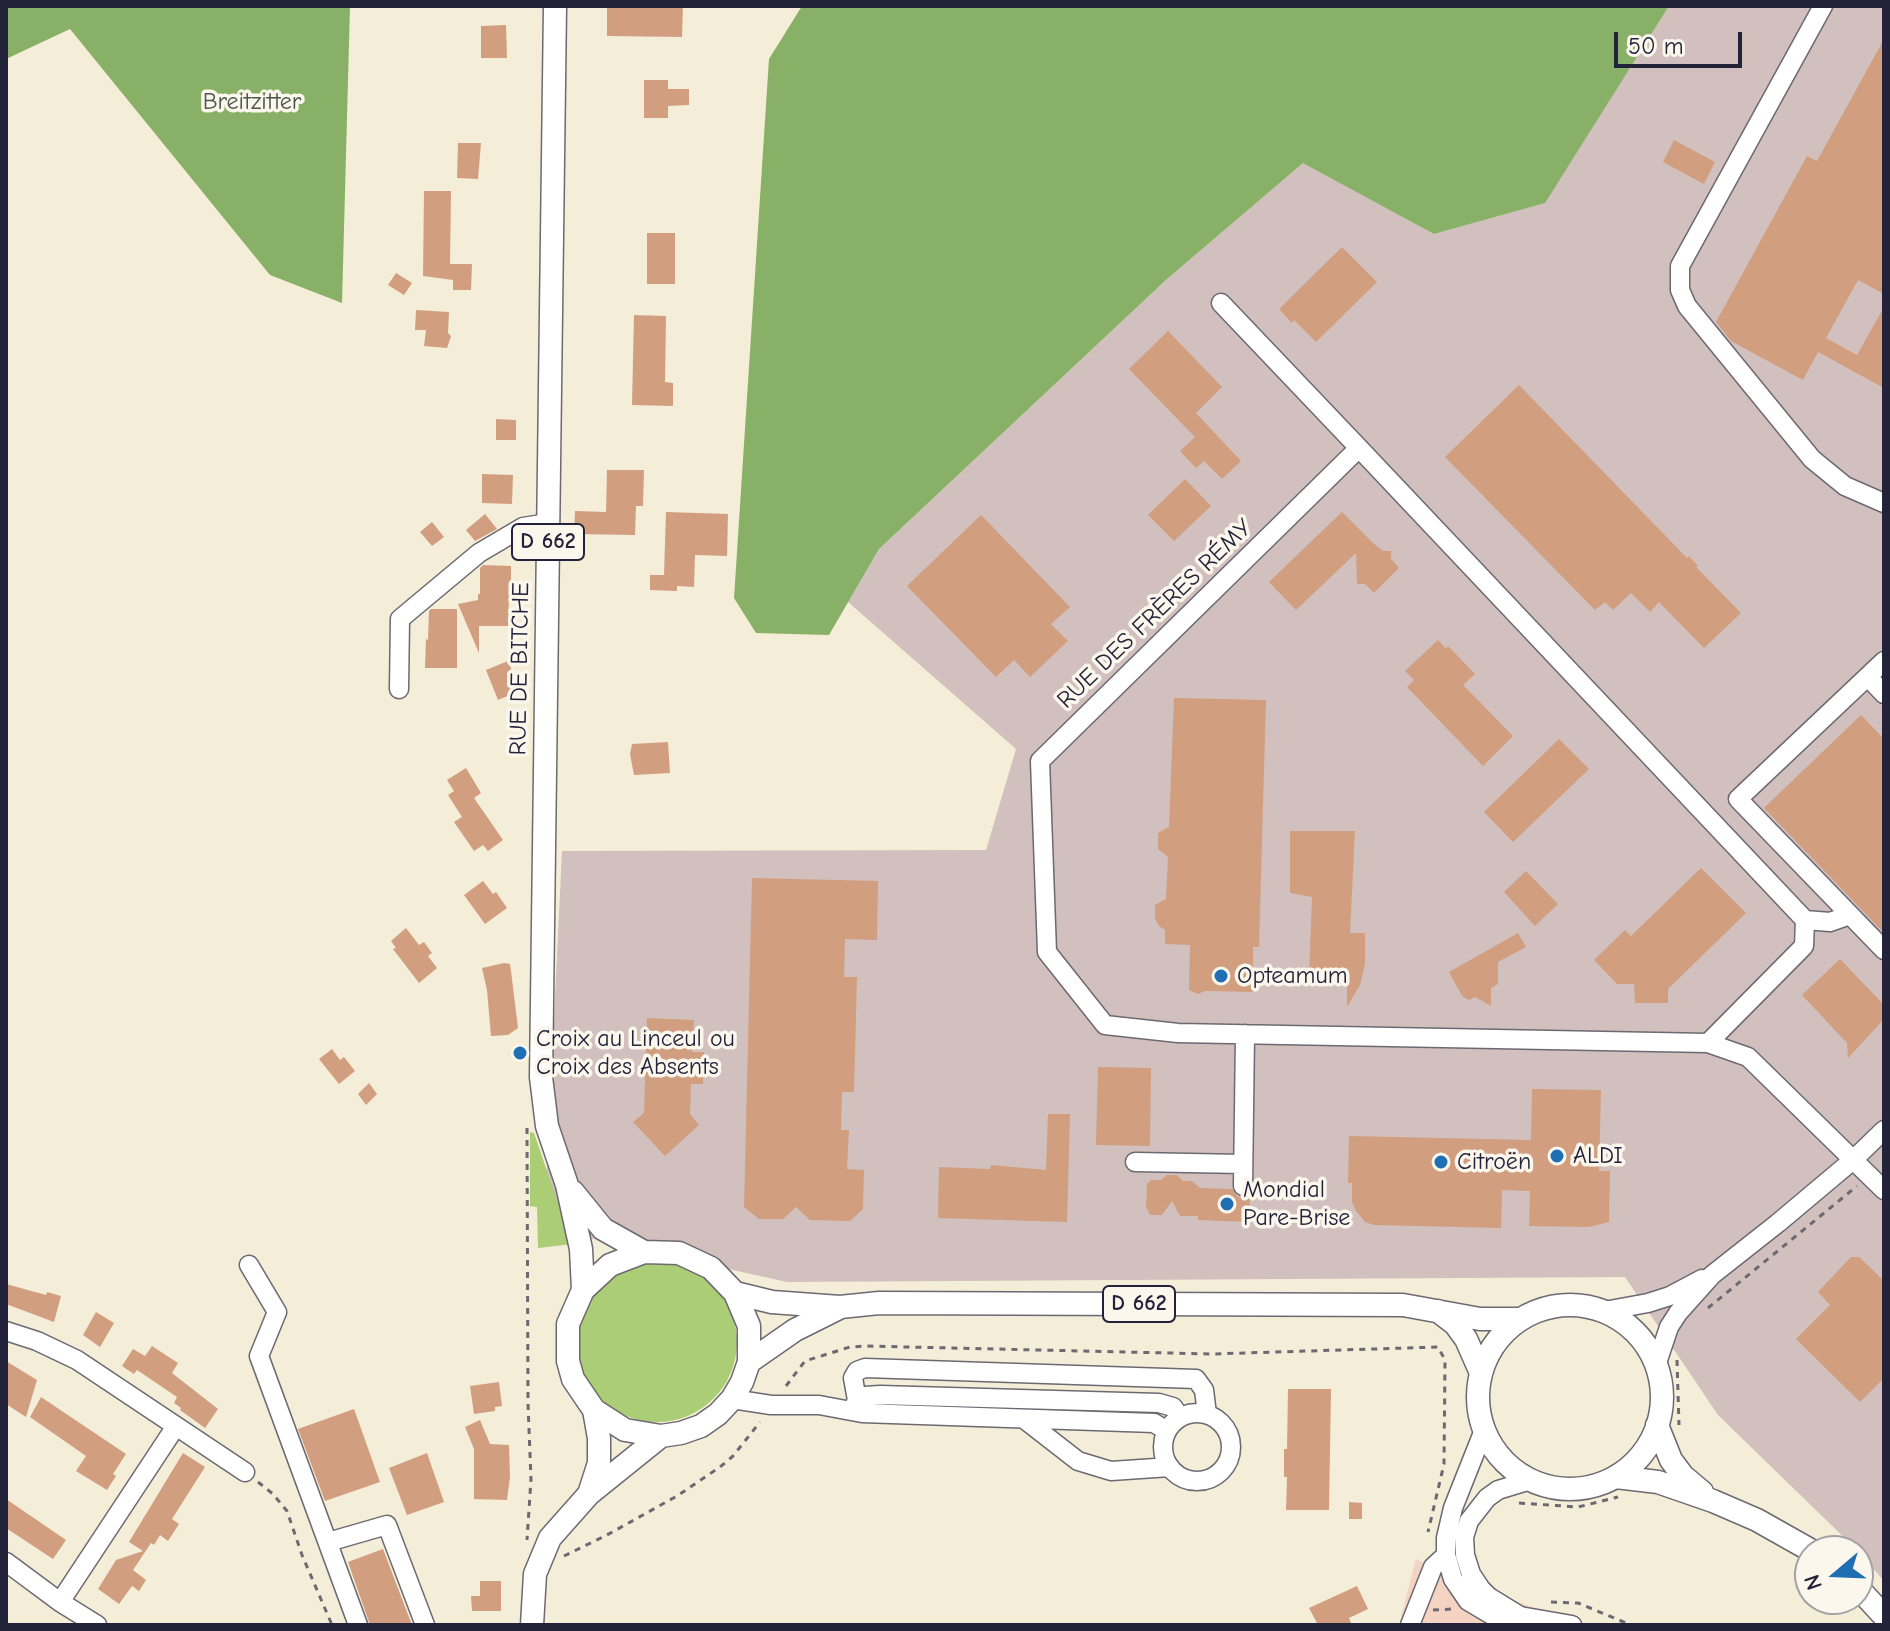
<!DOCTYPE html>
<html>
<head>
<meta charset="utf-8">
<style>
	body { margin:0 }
	#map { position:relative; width:1890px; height:1631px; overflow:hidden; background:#f4edd7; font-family:"Comic Neue",sans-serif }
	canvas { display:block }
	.frame { position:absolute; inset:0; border:8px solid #22223b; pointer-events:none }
	.north { position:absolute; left:1794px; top:1535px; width:80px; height:80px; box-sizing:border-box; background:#fbf7ec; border:2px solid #a4a2a5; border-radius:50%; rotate:251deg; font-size:22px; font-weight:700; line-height:32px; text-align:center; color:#22223b }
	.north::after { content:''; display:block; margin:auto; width:28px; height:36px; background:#1f6fb2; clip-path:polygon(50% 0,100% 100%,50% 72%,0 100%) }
	.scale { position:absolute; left:1614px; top:32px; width:128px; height:36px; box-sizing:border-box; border:4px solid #22223b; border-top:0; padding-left:10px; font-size:24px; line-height:28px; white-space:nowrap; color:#22223b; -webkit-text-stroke:6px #fbf7ec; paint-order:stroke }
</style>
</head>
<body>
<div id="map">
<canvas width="1890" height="1631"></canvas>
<div class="frame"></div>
<div class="north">N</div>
<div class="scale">50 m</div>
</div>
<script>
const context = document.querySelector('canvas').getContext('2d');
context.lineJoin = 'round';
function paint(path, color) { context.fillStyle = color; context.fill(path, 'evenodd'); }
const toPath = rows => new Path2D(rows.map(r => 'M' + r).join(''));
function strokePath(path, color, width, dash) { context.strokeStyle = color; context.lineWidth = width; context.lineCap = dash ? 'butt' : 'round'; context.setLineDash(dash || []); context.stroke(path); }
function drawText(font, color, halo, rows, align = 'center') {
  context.font = font + ' "Comic Neue",sans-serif'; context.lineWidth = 7; context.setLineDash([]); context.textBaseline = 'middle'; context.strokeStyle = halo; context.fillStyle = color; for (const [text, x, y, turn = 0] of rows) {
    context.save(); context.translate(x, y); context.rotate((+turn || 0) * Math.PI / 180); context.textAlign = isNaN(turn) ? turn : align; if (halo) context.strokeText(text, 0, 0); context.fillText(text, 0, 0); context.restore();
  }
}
const built = toPath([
	[1416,1559,1446,1574,1578,1625,1399,1625]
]);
const industrial = toPath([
	[1669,6,1884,6,1884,1581,1858,1551,1718,1415,1625,1277,787,1282,544,1228,562,851,986,850,1016,749,848,602,879,549,1167,279,1304,162,1434,234,1544,203]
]);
const green = toPath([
	[530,1132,534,1133,572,1244,538,1248,537,1207,530,1206],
	'577 1342a80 80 0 1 1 160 0a80 80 0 1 1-160 0Z'
]);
const forest = toPath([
	[6,6,350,6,342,303,270,275,70,29,6,59],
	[802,6,1669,6,1545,203,1434,234,1303,163,1167,279,879,549,829,635,756,633,734,598,769,59]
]);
const building = toPath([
	[607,6,683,6,682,37,607,36],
	[506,25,507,58,481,58,481,26],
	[1884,39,1884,294,1858,280,1826,338,1857,355,1884,307,1884,388,1818,352,1803,380,1731,341,1716,322,1807,156,1817,161],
	[644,80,668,80,668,89,689,89,689,105,668,106,668,118,644,118],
	[1674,140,1715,162,1704,184,1663,162],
	[458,143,481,143,478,179,457,178],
	[424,191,451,191,450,264,472,264,471,290,453,290,453,280,423,276],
	[647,233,675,233,675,284,647,284],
	[1342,247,1377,282,1316,342,1294,320,1292,323,1279,309],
	[396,273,412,283,404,295,388,285],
	[416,310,449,312,448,333,451,336,447,348,424,346,426,330,415,330],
	[634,315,666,316,665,382,673,383,673,406,632,405],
	[1168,331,1222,387,1196,413,1241,461,1222,479,1204,461,1196,468,1180,451,1195,437,1129,369],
	[1519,385,1687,558,1689,556,1698,566,1696,567,1741,613,1704,648,1659,602,1650,612,1631,593,1613,610,1605,602,1595,610,1445,457],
	[496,419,516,420,516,440,496,440],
	[607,470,644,470,643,506,636,506,635,535,574,534,575,511,606,512],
	[482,474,513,475,512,504,482,503],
	[1185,479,1211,506,1174,541,1148,515],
	[666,512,728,514,727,556,695,555,694,587,677,586,677,591,650,590,650,575,664,575],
	[1342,512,1373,543,1383,551,1391,551,1391,559,1399,568,1374,593,1365,584,1357,584,1356,553,1296,610,1269,582],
	[485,514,497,529,475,541,466,530],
	[981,515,1070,607,1051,624,1068,641,1030,677,1014,660,996,677,907,586],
	[432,522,444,537,432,546,420,532],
	[483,565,511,566,511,596,509,596,508,626,479,626,479,653,458,604,478,600,478,594,480,594,480,568],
	[431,609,457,609,457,668,425,668,426,639,428,640,429,611],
	[1438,640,1446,649,1448,646,1475,674,1463,685,1513,736,1483,766,1407,687,1414,680,1405,671],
	[508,661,520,691,498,700,486,670],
	[1174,698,1266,700,1259,947,1253,947,1253,992,1205,991,1198,994,1189,990,1190,945,1165,944,1165,930,1159,926,1155,918,1155,905,1166,899,1168,857,1158,849,1158,833,1169,827],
	[1861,715,1884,739,1884,933,1764,808],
	[1559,739,1589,769,1513,842,1484,812],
	[668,742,670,773,634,775,630,754,632,744],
	[466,768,481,793,474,798,503,840,488,851,483,845,474,851,454,822,462,817,448,795,454,791,447,780],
	[1290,831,1355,831,1350,933,1365,933,1365,964,1360,985,1347,1007,1347,976,1309,975,1312,897,1290,893],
	[1701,868,1746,913,1668,989,1668,1003,1635,1003,1634,984,1617,984,1594,960,1625,930,1631,936],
	[1526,871,1558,904,1535,926,1504,892],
	[752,878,878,881,877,940,845,939,844,977,857,977,854,1092,842,1092,841,1130,849,1130,847,1169,864,1170,863,1209,850,1221,810,1220,796,1207,783,1219,759,1219,744,1207],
	[483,881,493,894,496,892,507,908,485,924,464,895],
	[406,928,419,945,424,942,432,953,428,956,437,968,419,983,393,949,396,948,391,941],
	[1518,933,1526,947,1498,962,1498,984,1491,988,1491,1006,1475,997,1469,1000,1462,996,1449,972],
	[1840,959,1884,1005,1884,1019,1848,1058,1847,1043,1802,995],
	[504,963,510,964,511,971,518,1028,508,1035,491,1036,487,990,482,968],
	[647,1018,694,1020,692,1052,704,1052,703,1084,691,1084,690,1114,699,1125,665,1156,633,1122,644,1113],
	[332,1049,340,1060,344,1057,355,1071,339,1084,319,1059],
	[1098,1067,1151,1068,1150,1146,1096,1145],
	[369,1083,377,1094,366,1105,358,1094],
	[1532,1089,1601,1090,1599,1171,1610,1171,1609,1222,1589,1227,1529,1226,1530,1191,1502,1190,1501,1228,1374,1225,1365,1222,1356,1211,1352,1202,1352,1183,1348,1183,1349,1136,1531,1140],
	[1048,1114,1070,1114,1067,1222,938,1218,939,1167,990,1169,991,1165,1046,1170],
	[1167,1175,1177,1175,1183,1181,1192,1181,1200,1188,1232,1189,1238,1197,1250,1196,1249,1222,1198,1220,1198,1216,1180,1216,1172,1201,1162,1215,1150,1215,1146,1207,1147,1184,1151,1180,1161,1180],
	[1851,1257,1859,1257,1884,1281,1884,1378,1860,1402,1796,1339,1830,1305,1818,1292],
	[6,1284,46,1295,47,1292,61,1296,54,1322,6,1304],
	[96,1312,114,1323,100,1347,83,1335],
	[152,1346,178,1363,172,1373,218,1409,205,1428,180,1410,181,1408,174,1403,177,1397,137,1370,134,1374,122,1366,133,1349,145,1356],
	[6,1361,37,1380,26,1417,6,1404],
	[499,1382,502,1406,495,1407,495,1411,474,1414,470,1386],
	[1288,1389,1331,1389,1329,1510,1286,1510,1287,1477,1284,1477,1284,1449,1287,1449],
	[41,1397,126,1454,113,1474,116,1476,107,1490,76,1471,86,1456,30,1417],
	[354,1409,380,1482,325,1501,298,1429],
	[480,1420,490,1444,509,1445,510,1477,507,1500,474,1499,474,1449,465,1427],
	[183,1453,205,1467,172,1519,179,1524,168,1541,160,1535,154,1545,151,1543,133,1570,146,1580,139,1591,132,1586,119,1604,98,1589,116,1560,143,1551,129,1542],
	[427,1453,444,1502,407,1515,389,1468],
	[6,1499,66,1540,53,1559,6,1528],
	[1349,1502,1362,1503,1362,1519,1349,1519],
	[383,1549,412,1625,370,1625,348,1562],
	[480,1581,501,1581,501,1611,472,1611,471,1596,480,1596],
	[1357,1586,1368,1609,1349,1618,1352,1625,1318,1625,1309,1608]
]);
const path = toPath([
	[527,1128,528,1404,531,1479,527,1540],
	[1708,1308,1857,1186],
	[1677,1360,1679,1425],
	[786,1386,805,1361,850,1347,865,1346,1212,1354,1438,1347,1445,1360,1444,1464,1428,1532],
	[258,1482,273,1494,287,1511,302,1555,332,1625],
	[1519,1503,1578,1507,1618,1497],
	[564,1556,607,1535,677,1496,720,1467,733,1456,760,1422],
	[1551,1602,1578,1603,1631,1625],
	[1433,1610,1453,1609]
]);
const minor = toPath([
	[1823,6,1680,266,1680,290,1687,306,1812,459,1845,486,1884,503],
	[1221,303,1359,448],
	[1884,661,1738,799,1884,950],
	[1868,677,1884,694],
	[399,689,400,619,479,553,523,527,548,523],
	[1805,920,1830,922,1850,915],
	[1708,1043,1804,946,1805,920,1359,448,1040,761,1047,952,1105,1025,1178,1033,1708,1043,1748,1057,1884,1190],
	[1135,1162,1243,1164],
	[1243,1186,1245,1034],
	[249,1265,277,1312,259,1356,358,1625],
	[1604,1311,1648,1303,1670,1296,1702,1279],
	[6,1331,37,1341,77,1360,245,1472],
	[1656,1366,1669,1327,1678,1313,1712,1275,1778,1223,1853,1160,1884,1130],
	[732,1399,771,1405,819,1405,862,1413,1154,1423,1167,1431],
	[857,1400,853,1378,857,1371,865,1368,1196,1379,1204,1390,1207,1414],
	[852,1411,857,1400,865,1396,880,1395,1159,1403,1173,1407,1180,1417],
	'1163 1447a34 34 0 1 1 68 0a34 34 0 1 1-68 0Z',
	[1024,1419,1078,1461,1111,1471,1170,1467],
	[1484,1430,1453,1508,1446,1538,1446,1555,1453,1579,1468,1601,1495,1617,1520,1616,1572,1625],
	[328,1542,387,1525,425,1625],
	[6,1562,60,1602,97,1625],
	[60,1602,176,1426],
	[1520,1616,1489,1597,1481,1589,1471,1574,1465,1555,1464,1537,1469,1521,1487,1498,1498,1490,1531,1480],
	[1410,1625,1433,1567,1446,1555]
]);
const major = toPath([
	[555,6,541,1077,547,1126,567,1185,581,1249,583,1290],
	[573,1192,603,1229,644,1252],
	[735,1293,772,1302,840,1307,879,1303,1403,1305,1480,1319,1520,1319],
	'1478 1397a92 92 0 1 1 184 0a92 92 0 1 1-184 0Z',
	[1438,1311,1455,1324,1466,1339,1481,1373],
	[749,1362,749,1326,735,1293,711,1268,679,1253,644,1252,610,1265,583,1290,568,1324,568,1361,573,1379,594,1410,625,1430,661,1436,681,1433,701,1426,718,1414,732,1399,742,1382,749,1362,795,1330,837,1309],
	[1657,1425,1671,1460,1683,1476,1702,1492],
	[1616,1477,1658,1482,1713,1501,1757,1520,1812,1551],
	[589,1494,599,1463,599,1438,594,1410],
	[1858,1588,1884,1616],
	[532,1625,535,1574,550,1538,589,1494,661,1436]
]);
const markers = [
	[1221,976,8,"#1f6fb2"],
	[520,1053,8,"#1f6fb2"],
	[1557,1156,8,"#1f6fb2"],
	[1441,1162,8,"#1f6fb2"],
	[1227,1204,8,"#1f6fb2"]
];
const shields = [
	[548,542,72],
	[1139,1304,72]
];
const shieldNames = [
	["D 662",548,542],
	["D 662",1139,1304]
];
const parkNames = [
	["Breitzitter",252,102]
];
const streetNames = [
	["RUE DES FRÈRES RÉMY",1155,614,-44],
	["RUE DE BITCHE",520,669,-89]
];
const poiNames = [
	["Opteamum",1237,976],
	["Croix au Linceul ou",536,1039],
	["Croix des Absents",536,1067],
	["ALDI",1573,1156],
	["Citroën",1457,1162],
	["Mondial",1243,1190],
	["Pare-Brise",1243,1218]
];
paint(built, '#f5d3c2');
paint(industrial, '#d1c0bd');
paint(green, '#abcd75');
paint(forest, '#88b066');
paint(building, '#d29e80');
strokePath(minor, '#6c6972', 21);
strokePath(major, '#6c6972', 25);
strokePath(path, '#6c6972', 3, [6, 6]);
strokePath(minor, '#fff', 18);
strokePath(major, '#fff', 22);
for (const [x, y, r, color] of markers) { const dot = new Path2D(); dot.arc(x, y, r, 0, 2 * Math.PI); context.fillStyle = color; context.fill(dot); strokePath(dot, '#fbf7ec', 3); }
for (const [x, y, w] of shields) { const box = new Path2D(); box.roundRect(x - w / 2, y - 18, w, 36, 6); context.fillStyle = '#fbf7ec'; context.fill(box); strokePath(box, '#22223b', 2); }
drawText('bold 22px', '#22223b', null, shieldNames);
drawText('24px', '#4b554c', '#fbf7ec', parkNames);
drawText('24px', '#22223b', '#fbf7ec', streetNames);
drawText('24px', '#22223b', '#fbf7ec', poiNames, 'left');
</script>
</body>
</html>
